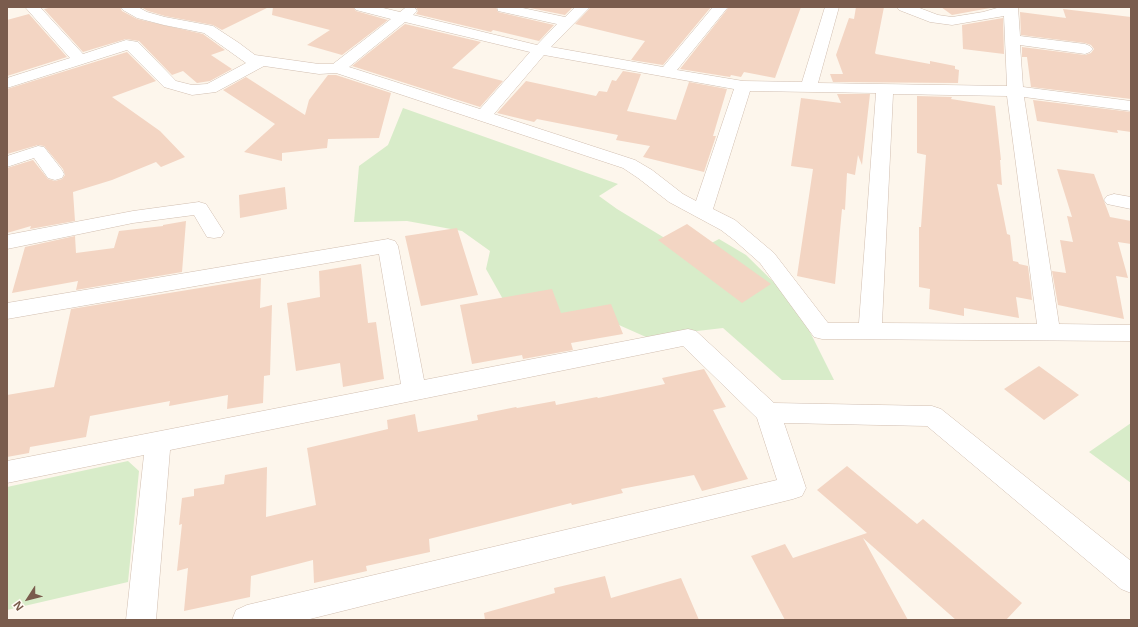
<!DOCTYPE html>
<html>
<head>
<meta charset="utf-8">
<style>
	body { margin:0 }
	#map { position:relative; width:1138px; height:627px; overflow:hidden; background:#fdf6ec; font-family:"Noto Sans",sans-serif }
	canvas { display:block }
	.frame { position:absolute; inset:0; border:8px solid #7a5c4d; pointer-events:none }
	.north { position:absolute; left:8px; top:579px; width:40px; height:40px; -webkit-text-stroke:3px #fffaf3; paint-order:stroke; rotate:234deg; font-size:11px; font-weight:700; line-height:16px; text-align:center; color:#7a5c4d }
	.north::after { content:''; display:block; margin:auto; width:14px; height:18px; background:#7a5c4d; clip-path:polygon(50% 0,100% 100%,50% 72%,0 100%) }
</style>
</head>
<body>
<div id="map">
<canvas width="1138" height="627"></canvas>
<div class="frame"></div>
<div class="north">N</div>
</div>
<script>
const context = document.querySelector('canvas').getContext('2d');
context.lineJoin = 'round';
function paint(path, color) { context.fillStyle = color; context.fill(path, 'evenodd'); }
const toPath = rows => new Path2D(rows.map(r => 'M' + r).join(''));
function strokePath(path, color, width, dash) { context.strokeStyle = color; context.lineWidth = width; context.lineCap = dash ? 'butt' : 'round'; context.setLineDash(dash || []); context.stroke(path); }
const green = toPath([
	[403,108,618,184,599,196,617,209,691,254,719,239,746,255,796,304,834,380,782,380,723,328,646,337,594,314,546,322,504,301,486,269,490,251,462,231,407,221,354,222,359,166,388,145],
	[1131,423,1131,483,1089,452],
	[128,461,139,471,128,582,7,610,7,487]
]);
const building = toPath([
	[53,7,120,7,122,11,137,19,203,34,225,50,211,55,232,69,210,81,197,83,183,71,172,75,139,41,126,39,83,52,44,9],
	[141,7,269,7,222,30,213,25,165,16,148,11],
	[273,7,353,7,356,11,388,20,342,55,307,45,330,30,272,15],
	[416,7,496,7,498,12,554,25,539,41,493,30,491,32,416,14,418,11],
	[525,7,573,7,565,15],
	[591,7,711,7,663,65,631,60,645,41,575,24],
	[729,7,801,7,775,78,744,72,741,77,731,75,730,77,680,69],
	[856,7,884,7,875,53,876,54,930,64,930,61,955,66,955,69,959,70,958,83,833,82,830,74,843,74,836,55,849,18,854,19],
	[941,7,986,7,990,8,952,15],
	[1063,9,1131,17,1131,99,1031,87,1027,57,1022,57,1022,47,1085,55,1091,53,1094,49,1091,45,1085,43,1021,35,1020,12,1066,18],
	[29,14,67,57,7,76,7,20],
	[1003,18,1004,54,963,49,962,25],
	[405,24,481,42,452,68,503,81,480,107,352,66],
	[127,52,156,81,112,97,160,131,185,157,161,167,156,162,112,180,73,192,75,221,30,229,31,226,7,233,7,168,33,160,48,179,55,181,62,179,65,175,63,169,44,146,38,145,7,154,7,89],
	[623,71,641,74,627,111,676,120,689,82,727,89,713,136,716,136,704,172,643,157,650,146,616,140,618,135,537,119,534,122,497,113,526,81,596,96,599,91,607,92,612,80,616,81],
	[328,75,336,75,391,93,379,138,328,139,327,148,282,153,282,161,244,152,275,124,223,90,246,77,305,115,309,100],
	[837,94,870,94,862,165,858,155,855,175,847,173,845,210,842,209,835,284,797,276,813,169,791,166,801,98,841,103],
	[917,96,952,97,951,99,995,106,1001,160,1000,160,1002,185,997,184,1007,234,1010,235,1013,261,1018,262,1019,264,1028,266,1032,300,1016,297,1019,318,964,308,964,316,929,309,930,289,919,287,919,227,921,227,926,155,917,153],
	[1033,100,1131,112,1131,132,1117,130,1118,133,1037,121],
	[1057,169,1094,174,1110,217,1131,221,1131,244,1118,242,1128,278,1116,276,1124,319,1058,305,1052,271,1066,273,1060,240,1073,242,1067,216,1072,217],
	[285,187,287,209,240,218,239,195],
	[186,221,182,272,76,290,78,281,12,293,25,247,75,236,76,253,114,248,119,231,163,226,163,225],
	[687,224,771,284,742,303,658,240],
	[457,228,478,295,421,306,405,236],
	[361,264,368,323,376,322,384,379,343,387,340,363,296,371,287,303,320,297,319,271],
	[261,278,260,308,272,305,270,375,264,376,263,403,227,409,228,395,169,406,170,401,90,416,86,437,30,447,29,453,7,457,7,395,54,387,71,309],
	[552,289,561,313,611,304,623,334,571,343,573,350,523,359,522,355,472,364,460,305],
	[1039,366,1079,395,1044,420,1004,389],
	[704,369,726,407,713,410,748,479,702,491,694,475,621,489,623,493,572,505,571,503,429,539,430,552,366,566,367,571,314,583,313,560,251,576,250,597,184,611,188,568,177,571,182,524,179,525,182,498,194,496,194,489,224,484,225,475,267,467,266,517,316,505,307,448,388,429,387,420,415,414,418,432,478,420,477,415,516,407,517,408,555,401,556,405,597,397,598,398,665,384,662,378],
	[847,466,917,524,923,519,1022,603,1006,620,956,620,863,538,908,620,785,620,751,556,785,544,793,558,867,533,817,490],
	[605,576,611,598,681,578,699,620,485,620,484,613,555,593,554,588]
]);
const minor = toPath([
	[25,7,40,7,83,54,126,40,138,42,176,81,192,85,207,84,246,63,204,33,164,25,137,18,123,10,121,7,138,7,147,12,165,17,213,26,239,43,255,55,319,64,333,64,391,19,356,10,354,7,379,7,400,12,405,8,411,7,415,8,417,11,413,15,537,45,557,24,498,11,497,7,518,7,565,17,575,7,590,7,551,47,663,67,713,7,728,7,677,70,743,81,802,82,825,7,839,7,818,83,1007,86,1004,16,952,25,930,22,899,10,897,7,917,7,938,15,952,17,983,12,997,8,1018,7,1020,36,1085,44,1090,46,1093,49,1090,52,1085,54,1020,45,1023,87,1131,101,1131,111,1024,97,1059,324,1131,325,1131,341,822,339,814,337,760,263,734,240,721,230,669,202,638,178,623,168,336,73,319,74,264,66,216,92,192,95,164,87,127,50,7,88,7,78,70,58,25,7],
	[405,22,530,52,480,109,349,67,405,22],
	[544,55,734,89,696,201,683,194,652,170,635,160,494,114,544,55],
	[750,91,876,93,859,323,828,323,774,253,735,220,713,209,750,91],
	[893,94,1007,96,1037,324,882,323,893,94],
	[38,146,44,147,62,170,64,174,62,178,55,180,48,178,34,158,7,167,7,156,38,146],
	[1114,194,1131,197,1131,209,1107,204,1104,200,1107,196,1114,194],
	[199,202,206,204,224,232,221,237,214,238,207,237,194,215,133,223,7,249,7,235,133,211,199,202],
	[388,239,395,241,398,246,424,380,688,329,696,331,774,403,932,406,941,409,1131,561,1131,593,1121,589,927,426,784,423,806,488,802,496,793,499,306,620,232,620,236,610,247,605,777,480,757,418,683,346,170,450,156,620,126,620,144,455,7,483,7,461,401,384,379,254,7,319,7,303,388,239]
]);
paint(green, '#d8ecc9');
paint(building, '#f3d5c3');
strokePath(minor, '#d1beb0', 1);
paint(minor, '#fff');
</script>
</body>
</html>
